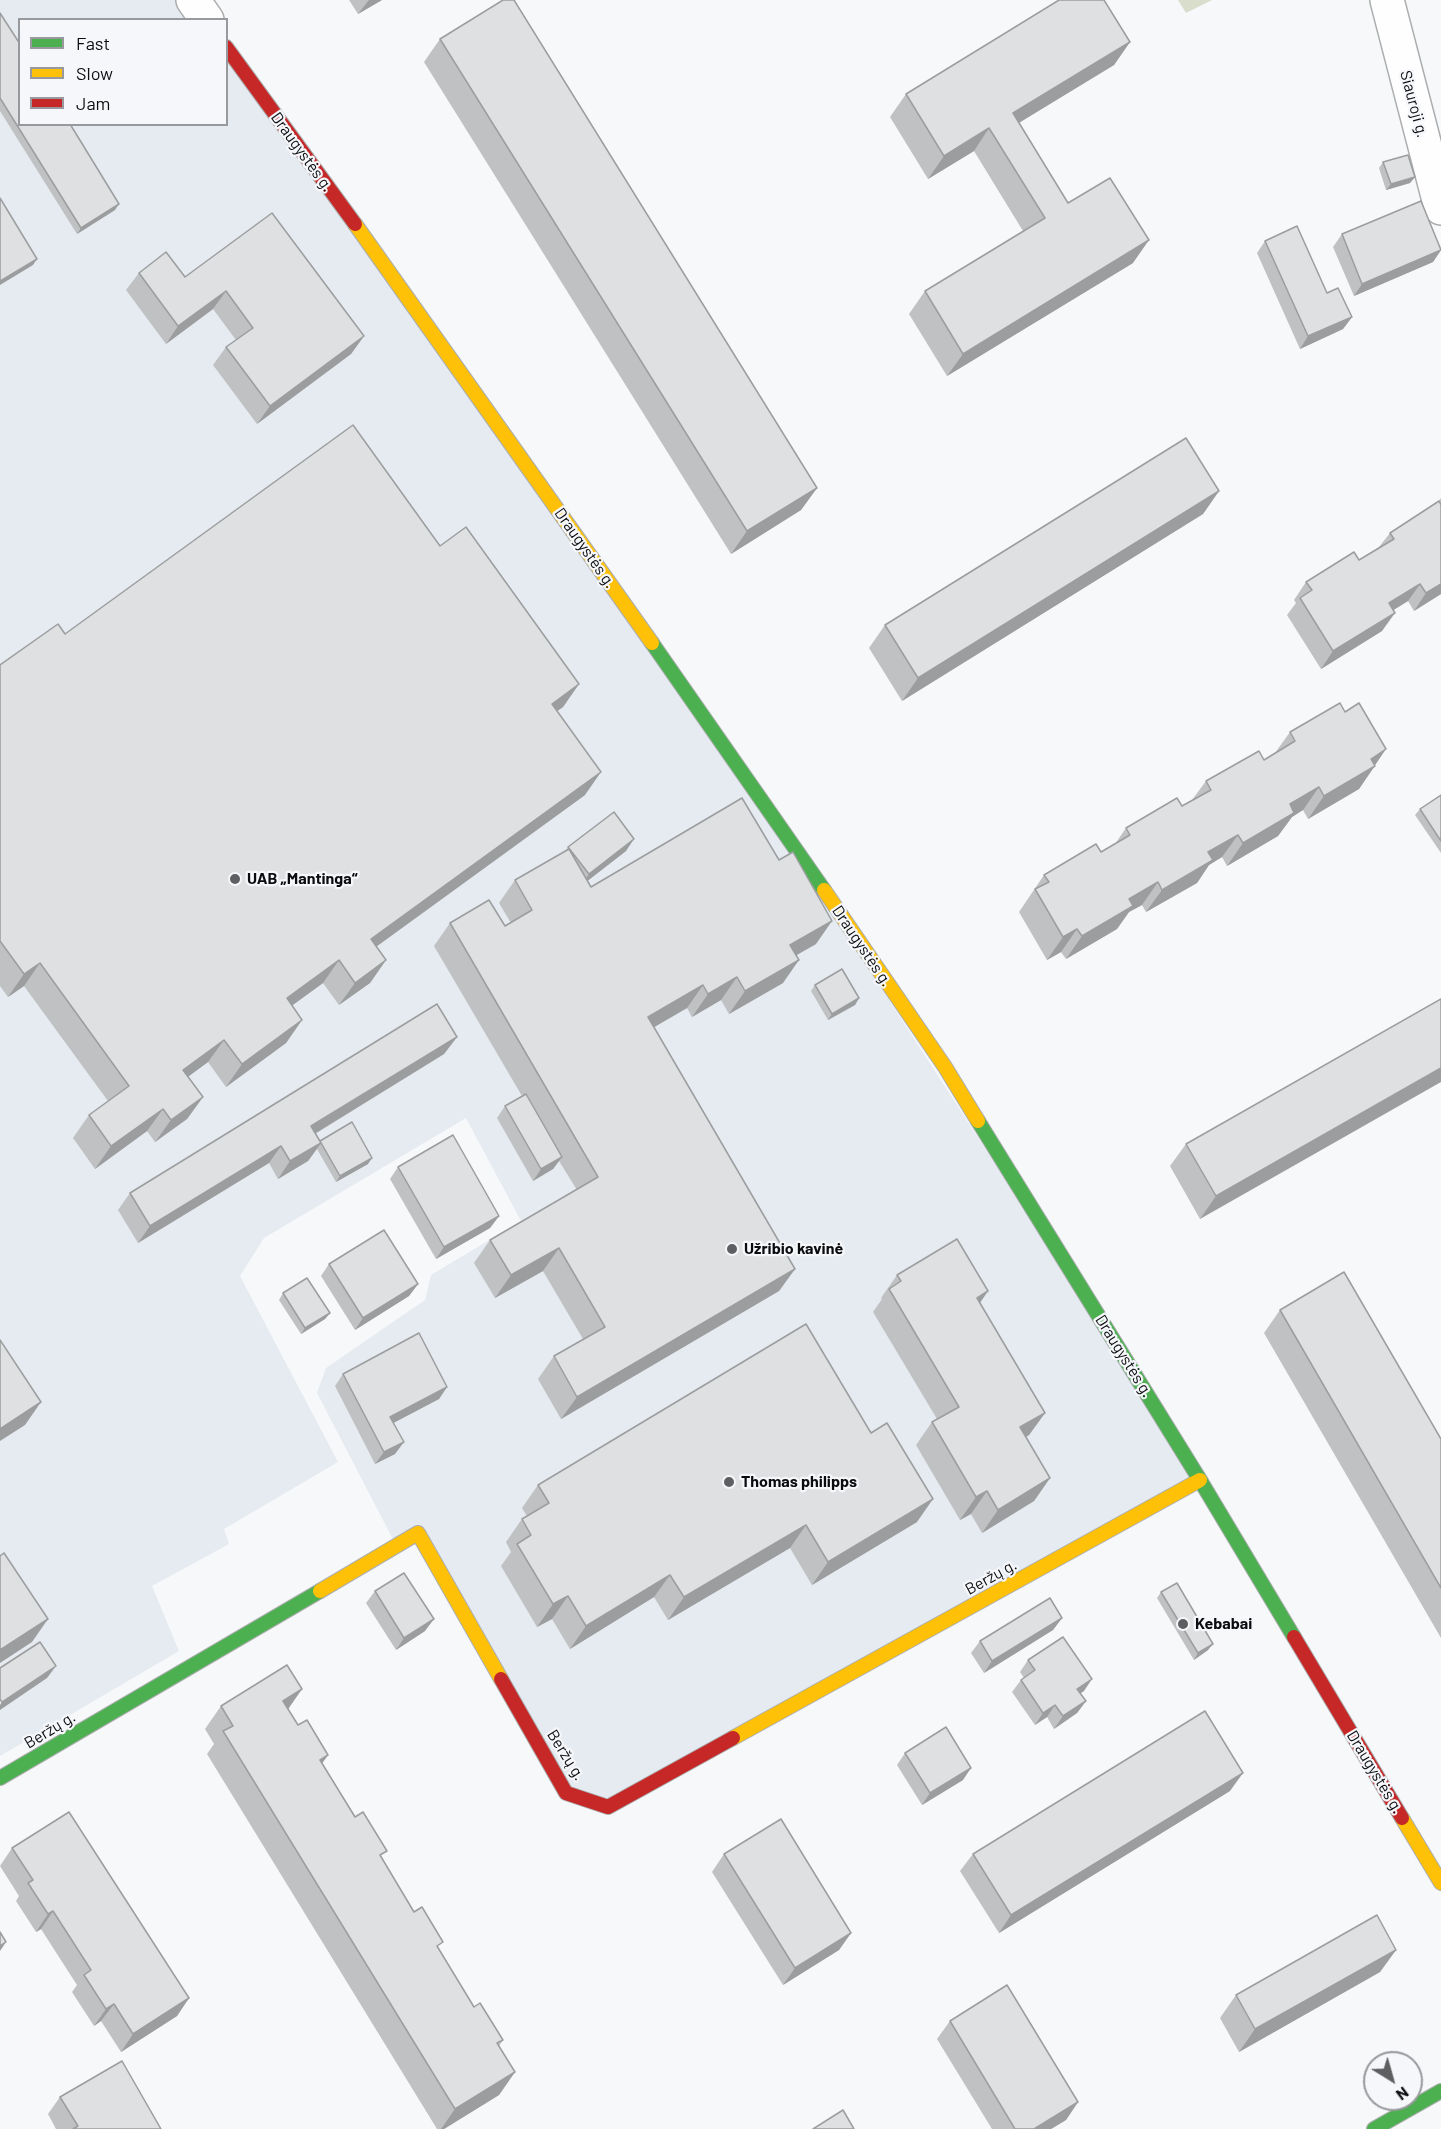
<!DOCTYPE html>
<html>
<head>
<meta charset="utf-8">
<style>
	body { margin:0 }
	#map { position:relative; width:1441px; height:2129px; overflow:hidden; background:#f6f8fa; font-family:Barlow,sans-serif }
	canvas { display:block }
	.legend { position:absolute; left:18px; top:18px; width:210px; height:108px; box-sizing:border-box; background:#f5f7fb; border:2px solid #97999c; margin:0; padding:8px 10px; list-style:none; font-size:18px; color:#0b0c0d }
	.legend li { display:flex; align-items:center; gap:12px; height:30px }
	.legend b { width:30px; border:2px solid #97999c }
	.north { position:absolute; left:1363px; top:2051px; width:60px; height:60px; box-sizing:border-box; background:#f5f7fb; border:2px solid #97999c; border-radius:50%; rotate:143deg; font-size:16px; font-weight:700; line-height:24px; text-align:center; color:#0b0c0d }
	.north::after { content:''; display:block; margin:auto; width:21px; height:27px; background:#5d5f60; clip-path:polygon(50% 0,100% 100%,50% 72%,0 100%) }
</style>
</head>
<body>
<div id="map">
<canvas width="1441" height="2129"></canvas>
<ul class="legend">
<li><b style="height:8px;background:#4caf50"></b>Fast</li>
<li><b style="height:8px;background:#ffc107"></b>Slow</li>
<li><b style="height:8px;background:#c62828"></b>Jam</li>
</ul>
<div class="north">N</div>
</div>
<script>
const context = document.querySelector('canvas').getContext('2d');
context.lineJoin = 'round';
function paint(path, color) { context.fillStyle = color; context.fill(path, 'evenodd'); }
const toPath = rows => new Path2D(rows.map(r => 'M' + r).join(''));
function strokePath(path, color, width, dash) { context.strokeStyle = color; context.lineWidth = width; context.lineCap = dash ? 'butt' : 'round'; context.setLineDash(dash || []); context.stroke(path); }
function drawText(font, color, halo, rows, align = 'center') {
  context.font = font + ' Barlow,sans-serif'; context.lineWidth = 4.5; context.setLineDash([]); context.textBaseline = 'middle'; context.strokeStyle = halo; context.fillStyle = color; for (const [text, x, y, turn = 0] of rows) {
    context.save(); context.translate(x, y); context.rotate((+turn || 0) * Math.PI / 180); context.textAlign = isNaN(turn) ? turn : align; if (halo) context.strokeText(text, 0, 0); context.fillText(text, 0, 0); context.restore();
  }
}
const built = toPath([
	[0,0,193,0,207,19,20,20,20,124,226,124,227,47,712,727,1200,1480,608,1807,566,1793,418,1534,396,1545,317,1393,326,1368,425,1300,431,1275,521,1221,466,1118,264,1238,240,1276,338,1462,224,1529,229,1544,152,1586,179,1651,0,1756]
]);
const green = toPath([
	[1178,0,1212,0,1186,13]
]);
const street = toPath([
	[193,0,207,20],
	[1387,0,1441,208]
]);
const fast = toPath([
	[652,643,824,890],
	[978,1121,1200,1480,1294,1637],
	[0,1778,320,1591],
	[1374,2129,1441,2091]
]);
const slow = toPath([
	[355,224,652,643],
	[824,890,945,1067,978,1121],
	[320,1591,418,1533,501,1679],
	[733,1738,1200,1480],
	[1402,1818,1441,1883]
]);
const jam = toPath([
	[226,47,355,224],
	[1294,1637,1402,1818],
	[501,1679,566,1793,608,1807,733,1738]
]);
const wall = toPath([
	[349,0,382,0,358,14],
	[0,13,115,210,77,234,0,111],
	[440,39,817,488,801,510,731,554,424,62],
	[1130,42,1114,65,1019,123,1068,203,1133,263,947,376,909,314,925,291,1023,231,974,151,928,179,890,117,906,94],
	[1383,162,1415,177,1410,183,1386,190,1379,168],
	[1342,234,1441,250,1433,262,1354,296,1333,247],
	[1265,241,1327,293,1352,317,1343,329,1300,349,1257,253],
	[139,273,185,277,364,336,351,354,257,424,213,365,226,347,236,340,213,309,166,344,126,290],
	[1219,491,1203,514,902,701,869,648,885,625],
	[1441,498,1441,594,1414,611,1408,601,1393,610,1382,631,1321,669,1287,615,1296,603,1294,600,1306,582,1359,560,1379,547,1390,533,1438,502],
	[440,546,579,684,563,707,557,711,585,795,376,947,386,960,370,983,339,1005,323,983,292,1005,302,1020,286,1043,226,1087,208,1062,188,1077,203,1097,187,1119,155,1142,147,1131,95,1169,73,1138,89,1115,108,1101,24,986,8,997,0,986,0,665,65,634],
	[1290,732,1375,766,1359,789,1308,819,1303,810,1292,817,1278,836,1227,866,1222,857,1209,865,1197,883,1146,912,1142,905,1129,912,1117,929,1066,959,1061,952,1047,960,1019,912,1044,875,1101,852,1115,844,1126,828,1182,806,1192,800,1206,781,1264,760,1275,753],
	[1441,795,1441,853,1415,815,1420,809],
	[568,847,626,851,587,881,591,887,816,944,796,955,783,983,729,1014,721,1000,692,1017,687,1008,654,1027,795,1269,779,1291,561,1419,538,1379,554,1356,583,1339,543,1271,495,1298,474,1263,490,1240,577,1190,559,1161,553,1169,533,1181,497,1118,505,1106,522,1096,434,946,450,923,505,926,511,923,499,903,515,880,566,850],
	[815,985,859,998,855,1005,828,1020,811,991],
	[1441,999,1200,1219,1170,1166,1186,1144],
	[457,1037,444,1054,315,1134,320,1141,368,1164,336,1182,317,1149,308,1161,278,1179,269,1163,138,1243,118,1210,130,1193],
	[398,1167,499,1216,490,1228,436,1259,390,1179],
	[329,1264,418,1284,409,1296,355,1330,321,1276],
	[897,1275,988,1291,980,1303,1045,1413,1029,1435,1026,1437,1050,1478,1034,1501,982,1533,971,1514,960,1520,916,1445,932,1422,937,1419,873,1312,882,1299,881,1298],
	[283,1293,330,1313,325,1319,301,1334,279,1300],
	[1280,1310,1441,1439,1441,1638,1264,1333],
	[343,1374,447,1387,439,1399,393,1423,395,1454,375,1464,335,1386],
	[538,1485,917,1522,812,1585,790,1548,668,1620,654,1597,570,1649,552,1619,537,1627,501,1566,511,1552,506,1542,522,1519,527,1516,522,1508],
	[375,1591,425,1631,396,1650,366,1603],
	[1161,1592,1208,1650,1194,1660,1157,1598],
	[1062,1618,1053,1630,984,1673,971,1653,980,1641],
	[1028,1660,1084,1691,1080,1693,1086,1701,1077,1713,1054,1729,1047,1717,1035,1725,1012,1692,1021,1680,1024,1678,1020,1672],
	[302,1689,288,1709,298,1725,328,1755,322,1763,474,2007,503,2040,499,2046,515,2072,499,2095,444,2129,437,2129,207,1754,214,1744,205,1729,221,1706],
	[905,1753,963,1780,922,1805,897,1765],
	[1230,1791,999,1933,960,1871,973,1854],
	[12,1848,189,1998,177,2016,121,2052,101,2021,94,2026,72,1992,77,1985,41,1929,36,1932,16,1901,19,1896,0,1866],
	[724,1854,851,1933,839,1950,783,1985,712,1872],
	[1396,1950,1380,1972,1239,2052,1220,2018,1236,1995],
	[950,2021,1078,2102,1066,2120,1051,2129,992,2129,937,2039],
	[60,2097,161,2129,56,2129,48,2114]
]);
const shadedWall = toPath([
	[369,0,382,0,358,14],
	[1130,42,1114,65,997,136,1013,113],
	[989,128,974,151,928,179,944,156],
	[1415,177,1410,183,1386,190,1391,184],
	[119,204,115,210,77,234,81,228],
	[1149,240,1133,263,947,376,963,354],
	[1441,250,1433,262,1354,296,1362,284],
	[37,259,33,265,0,285,0,281],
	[226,291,213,309,166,344,178,326],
	[1352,317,1343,329,1300,349,1308,336],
	[364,336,351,354,257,424,270,406],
	[817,488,801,510,731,554,747,531],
	[1219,491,1203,514,902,701,918,678],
	[1420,584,1408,601,1376,621,1389,603],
	[1441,584,1441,594,1414,611,1426,593],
	[1395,613,1382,631,1321,669,1333,651],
	[579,684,563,707,536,726,552,704],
	[1386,749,1359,789,1308,819,1324,796,1371,759],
	[601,772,585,795,355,962,371,939],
	[1319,787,1303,810,1292,817,1278,836,1227,866,1243,843,1290,804],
	[1238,835,1222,857,1209,865,1197,883,1146,912,1162,890,1208,852],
	[634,839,626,851,581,886,589,874],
	[1158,882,1142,905,1129,912,1117,929,1066,959,1082,936,1129,899],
	[832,921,816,944,774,968,790,945],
	[1077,929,1061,952,1047,960,1063,937],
	[339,960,323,983,271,1021,287,998],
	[386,960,370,983,339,1005,355,983],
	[799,960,783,983,729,1014,745,991],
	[40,963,24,986,8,997,24,974],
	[737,977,721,1000,692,1017,708,994],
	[703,985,687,1008,632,1040,648,1017],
	[859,998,855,1005,828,1020,832,1014],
	[302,1020,286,1043,226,1087,242,1064],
	[457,1037,444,1054,298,1144,311,1126],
	[224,1040,208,1062,167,1092,183,1070],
	[1441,1068,1441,1082,1200,1219,1216,1196],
	[203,1097,187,1119,155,1142,171,1120],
	[163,1109,147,1131,95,1169,111,1146],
	[321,1143,308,1161,278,1179,290,1161],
	[281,1146,269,1163,138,1243,150,1226],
	[562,1157,553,1169,533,1181,541,1169],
	[372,1158,368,1164,336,1182,340,1176],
	[499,1216,490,1228,436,1259,444,1247],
	[559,1248,543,1271,495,1298,511,1275],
	[795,1269,779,1291,561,1419,577,1397],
	[418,1284,409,1296,355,1330,363,1318],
	[988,1291,972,1314,977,1298],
	[330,1313,325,1319,301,1334,305,1328],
	[447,1387,439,1399,382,1429,390,1417],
	[41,1402,25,1425,0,1441,0,1429],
	[1045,1413,1029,1435,1004,1450,1020,1427],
	[404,1442,395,1454,375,1464,384,1452],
	[1050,1478,1034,1501,982,1533,998,1510],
	[987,1491,971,1514,960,1520,976,1497],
	[933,1499,917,1522,812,1585,828,1562],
	[806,1525,790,1548,668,1620,684,1597],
	[670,1575,654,1597,570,1649,586,1626],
	[568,1596,552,1619,537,1627,553,1604],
	[1062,1618,1053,1630,984,1673,992,1661],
	[48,1619,32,1642,0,1663,0,1650],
	[434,1619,425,1631,396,1650,404,1638],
	[1213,1644,1208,1650,1194,1660,1198,1653],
	[56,1666,47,1678,0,1710,0,1705,2,1702],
	[1092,1679,1084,1691,1069,1701,1077,1689],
	[302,1689,286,1712,283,1701],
	[1086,1701,1077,1713,1054,1729,1063,1716],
	[1055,1705,1047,1717,1035,1725,1043,1713],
	[328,1755,312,1778,320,1760],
	[971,1768,963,1780,922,1805,930,1793],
	[1243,1773,1230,1791,999,1933,1011,1915],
	[53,1911,41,1929,36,1932,48,1914],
	[851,1933,839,1950,783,1985,795,1968],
	[6,1942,0,1951,0,1946],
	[1396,1950,1380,1972,1239,2052,1255,2029],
	[189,1998,177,2016,121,2052,133,2034],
	[114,2004,101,2021,94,2026,106,2009],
	[515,2072,499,2095,444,2129,441,2129,455,2109],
	[1078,2102,1066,2120,1051,2129,1034,2129]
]);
const building = toPath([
	[503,0,514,0,817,488,747,531,440,39,503,0],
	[1059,0,1104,0,1130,42,1013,113,1068,203,1110,178,1149,240,963,354,925,291,1045,218,989,128,944,156,906,94,1059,0],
	[0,13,20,44,20,124,70,124,119,204,81,228,0,98,0,13],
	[1408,155,1415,177,1391,184,1383,162,1408,155],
	[0,198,37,259,0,281,0,198],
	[1421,201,1441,250,1362,284,1342,234,1421,201],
	[272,213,364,336,270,406,226,347,253,328,226,291,178,326,139,273,166,252,185,277,272,213],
	[1297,226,1327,293,1338,288,1352,317,1308,336,1265,241,1297,226],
	[353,425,440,546,466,527,579,684,552,704,601,772,371,939,386,960,355,983,339,960,287,998,302,1020,242,1064,224,1040,183,1070,203,1097,171,1120,163,1109,111,1146,89,1115,129,1086,40,963,24,974,0,941,0,665,58,624,65,634,353,425],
	[1186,438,1219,491,918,678,885,625,1186,438],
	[1439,501,1441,505,1441,584,1426,593,1420,584,1389,603,1395,613,1333,651,1300,598,1312,590,1306,582,1354,552,1359,560,1394,539,1390,533,1439,501],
	[1340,703,1345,712,1359,703,1386,749,1371,759,1375,766,1324,796,1319,787,1290,804,1294,813,1243,843,1238,835,1208,852,1213,860,1162,890,1158,882,1129,899,1133,906,1082,936,1077,929,1063,937,1035,889,1049,882,1044,875,1096,844,1101,852,1130,835,1126,828,1177,798,1182,806,1211,790,1206,781,1259,751,1264,760,1295,741,1290,732,1340,703],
	[1441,795,1441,841,1420,809,1441,795],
	[742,798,779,860,793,852,832,921,790,945,799,960,745,991,737,977,708,994,703,985,648,1017,795,1269,577,1397,554,1356,605,1327,559,1248,511,1275,490,1240,598,1177,450,923,489,900,505,926,532,910,515,880,569,849,591,887,742,798],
	[614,812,634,839,589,874,568,847,614,812],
	[842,969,859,998,832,1014,815,985,842,969],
	[1441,999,1441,1068,1216,1196,1186,1144,1441,999],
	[437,1004,457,1037,311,1126,321,1143,290,1161,281,1146,150,1226,130,1193,437,1004],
	[526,1094,562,1157,541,1169,505,1106,526,1094],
	[352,1122,372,1158,340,1176,320,1141,352,1122],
	[453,1135,499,1216,444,1247,398,1167,453,1135],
	[384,1230,418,1284,363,1318,329,1264,384,1230],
	[957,1239,988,1291,977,1298,1045,1413,1020,1427,1050,1478,998,1510,987,1491,976,1497,932,1422,959,1407,889,1289,901,1281,897,1275,957,1239],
	[1344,1272,1441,1439,1441,1588,1280,1310,1344,1272],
	[307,1278,330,1313,305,1328,283,1293,307,1278],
	[806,1324,871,1433,887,1423,933,1499,828,1562,806,1525,684,1597,670,1575,586,1626,568,1596,553,1604,517,1544,531,1535,522,1519,549,1503,538,1485,806,1324],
	[419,1333,447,1387,390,1417,404,1442,384,1452,343,1374,419,1333],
	[0,1340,41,1402,0,1429,0,1340],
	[4,1553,48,1619,0,1650,0,1556,4,1553],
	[404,1573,434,1619,404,1638,375,1591,404,1573],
	[1177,1583,1213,1644,1198,1653,1161,1592,1177,1583],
	[1050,1598,1062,1618,992,1661,980,1641,1050,1598],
	[1063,1637,1092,1679,1077,1689,1086,1701,1063,1716,1055,1705,1043,1713,1021,1680,1035,1670,1028,1660,1063,1637],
	[40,1642,56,1666,2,1702,0,1699,0,1668,40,1642],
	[287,1665,302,1689,283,1701,298,1725,307,1720,328,1755,320,1760,355,1817,363,1812,387,1851,380,1855,414,1912,422,1907,443,1942,437,1946,474,2007,480,2003,503,2040,497,2043,515,2072,455,2109,223,1731,233,1726,221,1706,287,1665],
	[1205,1711,1243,1773,1011,1915,973,1854,1205,1711],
	[946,1727,971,1768,930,1793,905,1753,946,1727],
	[69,1812,189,1998,133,2034,114,2004,106,2009,84,1975,91,1970,53,1911,48,1914,28,1883,33,1880,12,1848,69,1812],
	[781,1819,851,1933,795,1968,724,1854,781,1819],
	[1377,1915,1396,1950,1255,2029,1236,1995,1377,1915],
	[0,1932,6,1942,0,1946,0,1932],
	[1007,1985,1078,2102,1034,2129,1015,2129,950,2021,1007,1985],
	[122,2061,161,2129,73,2129,78,2126,60,2097,122,2061],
	[843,2110,854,2129,813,2129,843,2110]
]);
const markers = [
	[235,879,6,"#5d5f60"],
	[732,1249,6,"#5d5f60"],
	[729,1482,6,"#5d5f60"],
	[1183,1624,6,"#5d5f60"]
];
const streetNames = [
	["Siauroji g.",1414,104,75],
	["Draugystės g.",302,152,54],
	["Draugystės g.",585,548,55],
	["Draugystės g.",862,946,56],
	["Draugystės g.",1124,1356,58],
	["Beržų g.",991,1577,-29],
	["Beržų g.",50,1730,-31],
	["Beržų g.",566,1755,58],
	["Draugystės g.",1375,1772,59]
];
const poiNames = [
	["UAB „Mantinga“",247,879],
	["Užribio kavinė",744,1249],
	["Thomas philipps",741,1482],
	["Kebabai",1195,1624]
];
paint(built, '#e6ebf1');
paint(green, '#d8decb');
strokePath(street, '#abadae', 36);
strokePath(fast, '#abadae', 16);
strokePath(slow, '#abadae', 16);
strokePath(jam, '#abadae', 16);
strokePath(street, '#fefefe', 33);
strokePath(fast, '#4caf50', 14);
strokePath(slow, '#ffc107', 14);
strokePath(jam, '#c62828', 14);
paint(wall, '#bfc1c2');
paint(shadedWall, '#9b9d9e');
paint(building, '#dee0e1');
strokePath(building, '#9b9d9e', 1.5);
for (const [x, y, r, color] of markers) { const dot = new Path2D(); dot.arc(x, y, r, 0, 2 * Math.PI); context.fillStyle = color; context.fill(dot); strokePath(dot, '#f5f7fb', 2); }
drawText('16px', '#0b0c0d', '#f5f7fb', streetNames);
drawText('bold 16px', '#0b0c0d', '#f5f7fb', poiNames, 'left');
</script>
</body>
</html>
